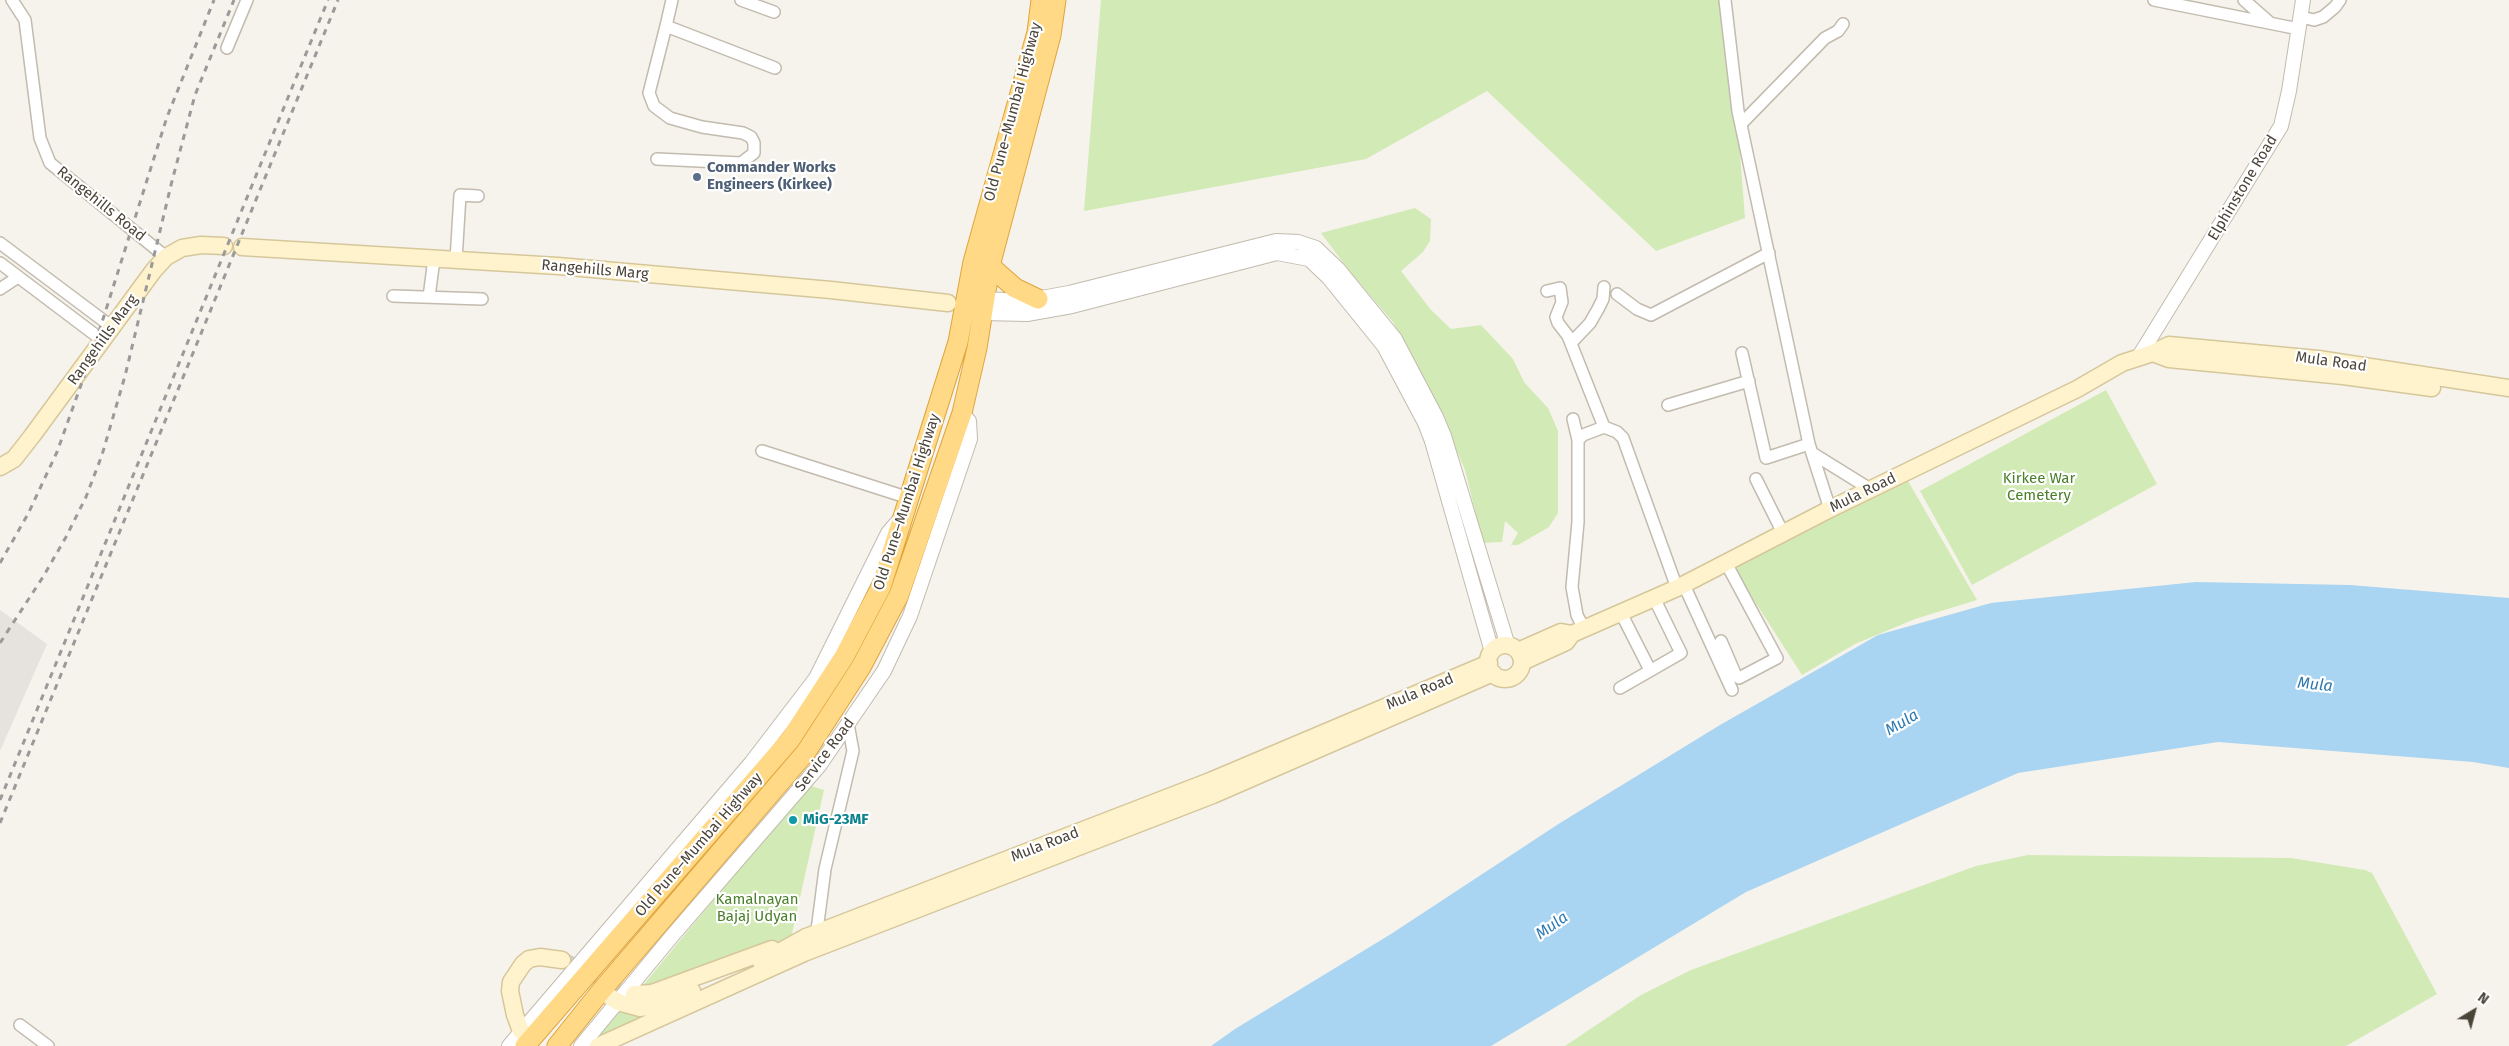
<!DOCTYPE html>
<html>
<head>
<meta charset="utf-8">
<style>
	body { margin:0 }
	#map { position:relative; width:2509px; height:1046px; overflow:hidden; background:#f6f3ec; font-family:"Fira Sans",sans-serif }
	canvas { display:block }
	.north { position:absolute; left:2449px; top:986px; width:50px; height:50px; -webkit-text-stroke:4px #fff; paint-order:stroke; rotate:37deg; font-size:14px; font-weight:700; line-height:20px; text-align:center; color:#4b4439 }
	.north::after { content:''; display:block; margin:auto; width:18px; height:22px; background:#4b4439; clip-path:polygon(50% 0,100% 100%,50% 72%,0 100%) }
</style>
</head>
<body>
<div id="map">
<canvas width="2509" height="1046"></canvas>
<div class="north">N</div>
</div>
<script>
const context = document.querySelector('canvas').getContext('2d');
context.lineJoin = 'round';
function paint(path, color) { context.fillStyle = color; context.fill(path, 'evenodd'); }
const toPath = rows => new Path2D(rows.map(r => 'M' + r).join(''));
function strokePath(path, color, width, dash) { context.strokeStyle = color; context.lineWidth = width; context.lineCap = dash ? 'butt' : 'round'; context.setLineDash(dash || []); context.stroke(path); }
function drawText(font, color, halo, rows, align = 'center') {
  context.font = font + ' "Fira Sans",sans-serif'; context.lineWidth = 4.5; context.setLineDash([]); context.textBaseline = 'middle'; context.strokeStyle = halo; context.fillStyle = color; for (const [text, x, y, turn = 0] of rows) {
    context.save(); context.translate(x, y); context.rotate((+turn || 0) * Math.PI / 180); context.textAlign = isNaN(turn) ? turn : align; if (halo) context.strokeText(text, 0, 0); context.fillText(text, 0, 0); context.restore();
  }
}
const industrial = toPath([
	[0,610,47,644,0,751]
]);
const green = toPath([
	[1101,0,1728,0,1745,218,1656,251,1487,91,1366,159,1084,211],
	[1415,208,1431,219,1430,241,1423,252,1401,271,1431,310,1451,329,1481,325,1513,359,1524,382,1548,408,1558,431,1558,513,1549,527,1518,545,1511,545,1518,533,1505,521,1502,542,1483,543,1465,470,1438,407,1393,322,1354,277,1321,233],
	[2106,390,2157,484,1972,585,1920,491],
	[1908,481,1977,600,1915,619,1855,644,1802,675,1732,566,1834,515],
	[808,785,824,790,791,938,640,989],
	[2028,855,2291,858,2365,870,2372,873,2437,994,2346,1046,1565,1046,1641,995,1691,970,1976,866],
	[616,1010,643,1015,590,1041]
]);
const water = toPath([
	[2196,582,2350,585,2509,598,2509,768,2473,762,2218,742,2018,773,1746,892,1491,1046,1211,1046,1235,1029,1391,934,1560,823,1720,725,1878,635,1991,603]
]);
const secondaryTunnel = toPath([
	[562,960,634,994]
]);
const minor = toPath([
	[12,0,25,20,40,138,50,163,166,257],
	[672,0,666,26,775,68],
	[741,0,774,12],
	[1725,0,1738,111,1809,444,1830,509],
	[2154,0,2299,29],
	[2244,0,2269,22],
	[2301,17,2314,20,2323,17,2335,7,2340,0],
	[227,48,247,0],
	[1741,124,1825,38,1838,31,1843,24],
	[657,159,741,163,754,153,754,143,751,137,743,133,702,127,670,118,654,106,649,93,666,26],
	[0,243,112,327],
	[456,260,460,195,478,196],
	[0,263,102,340],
	[0,289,18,277],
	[1547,291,1560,288,1562,302,1556,317,1558,323,1568,336,1604,427,1617,432,1623,438,1677,588],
	[1617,294,1637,309,1651,315,1769,253],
	[393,296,482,299],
	[429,297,434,259],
	[1571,343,1590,323,1598,309,1603,299,1604,287],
	[1742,353,1766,458,1809,444],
	[1668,405,1749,381],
	[1573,419,1578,440],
	[762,451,909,498],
	[1812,453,1870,489],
	[1756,479,1783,533],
	[1684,585,1732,690],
	[1621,613,1650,670],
	[1584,629,1577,615,1572,587,1578,522,1578,440,1583,435,1604,427],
	[1721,641,1736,676,1739,678,1777,658,1726,563],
	[1620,688,1681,653,1654,598],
	[816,938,825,869,853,751,848,724],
	[20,1025,48,1046]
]);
const tertiary = toPath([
	[983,299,1025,301,1069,293,1276,241,1298,242,1316,248,1338,269,1395,339,1436,417,1444,436,1508,646],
	[982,313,1027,314,1072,306,1277,253,1309,259,1329,278,1384,346,1425,423,1432,441,1492,652],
	[2138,358,2281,126,2289,91,2303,0],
	[509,1046,751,763,816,678,888,533,900,519],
	[581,1046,672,936,819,766,884,671,910,616,970,439,969,421,962,413]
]);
const secondary = toPath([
	[242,247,558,266,831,290,948,303],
	[2153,353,2169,359,2343,376,2432,388],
	[0,467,14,459,32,436,154,270,166,257,182,248,201,245,224,246],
	'1488 662a17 17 0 1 1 34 0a17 17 0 1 1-34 0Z',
	[1518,651,1561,632,1572,634],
	[1522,662,1566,642,1572,634,1677,588,1830,509,2077,389,2122,363,2153,353,2169,345,2318,359,2509,388],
	[761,962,806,937,1210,781,1489,663],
	[601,991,618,1002,640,1008,654,1006,692,991],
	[634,994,652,993,772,949],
	[531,1039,521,1031,515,1015,510,991,511,982,523,964,529,959,540,957,562,960],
	[598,1046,804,953,1213,795,1493,673]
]);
const trunk = toPath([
	[990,266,1015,288,1038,299],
	[525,1046,790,740,844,657,881,587,958,342,973,262,1037,32,1041,0],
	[557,1046,601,991,806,752,861,667,899,595,962,413,977,348,990,266,1051,35,1056,0]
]);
const rail = toPath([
	[0,563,28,514,57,452,91,357,167,117,214,0],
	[0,643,43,577,66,537,86,497,102,455,125,376,172,181,195,95,234,0],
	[0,800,328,0],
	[0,823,338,0]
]);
const markers = [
	[697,177,5,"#5c6f8a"],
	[793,820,5,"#0f9aa8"]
];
const streetNames = [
	["Old Pune–Mumbai Highway",1013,112,-75],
	["Elphinstone Road",2243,188,-59],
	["Rangehills Road",101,204,39],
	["Rangehills Marg",595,270,5],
	["Rangehills Marg",103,340,-54],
	["Mula Road",2331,362,8],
	["Mula Road",1863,493,-26],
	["Old Pune–Mumbai Highway",907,502,-72],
	["Mula Road",1420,692,-23],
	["Service Road",825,755,-53],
	["Old Pune–Mumbai Highway",699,845,-49],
	["Mula Road",1045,845,-21]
];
const serviceNames = [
	["Commander Works",707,168],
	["Engineers (Kirkee)",707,185]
];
const parkNames = [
	["Kirkee War",2039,479],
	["Cemetery",2039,496],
	["Kamalnayan",757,900],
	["Bajaj Udyan",757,917]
];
const cultureNames = [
	["MiG-23MF",803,820]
];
const waterNames = [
	["Mula",2315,685,6],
	["Mula",1902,723,-30],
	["Mula",1552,926,-35]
];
paint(industrial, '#e6e2dd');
paint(green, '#d2eab5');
paint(water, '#a9d4f2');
strokePath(secondaryTunnel, '#d4d0c8', 16, [16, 8]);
strokePath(minor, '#c2bbae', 14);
strokePath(tertiary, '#c2bbae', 16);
strokePath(secondary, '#d6c79b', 19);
strokePath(trunk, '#e0a43c', 21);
strokePath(minor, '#fff', 11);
strokePath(tertiary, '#fff', 14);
strokePath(secondary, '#fff3cd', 16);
strokePath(trunk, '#ffd985', 19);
strokePath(rail, '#9a9a9a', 3, [6, 6]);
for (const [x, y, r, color] of markers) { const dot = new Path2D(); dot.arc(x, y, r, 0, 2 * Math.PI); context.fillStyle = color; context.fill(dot); strokePath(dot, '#fff', 2); }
drawText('15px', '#4b4439', '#fff', streetNames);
drawText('bold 15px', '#4e5e75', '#fff', serviceNames, 'left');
drawText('15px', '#4a7f2a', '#fff', parkNames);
drawText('bold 15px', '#0d838f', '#fff', cultureNames, 'left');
drawText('italic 16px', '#2e7ab2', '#fff', waterNames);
</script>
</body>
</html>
